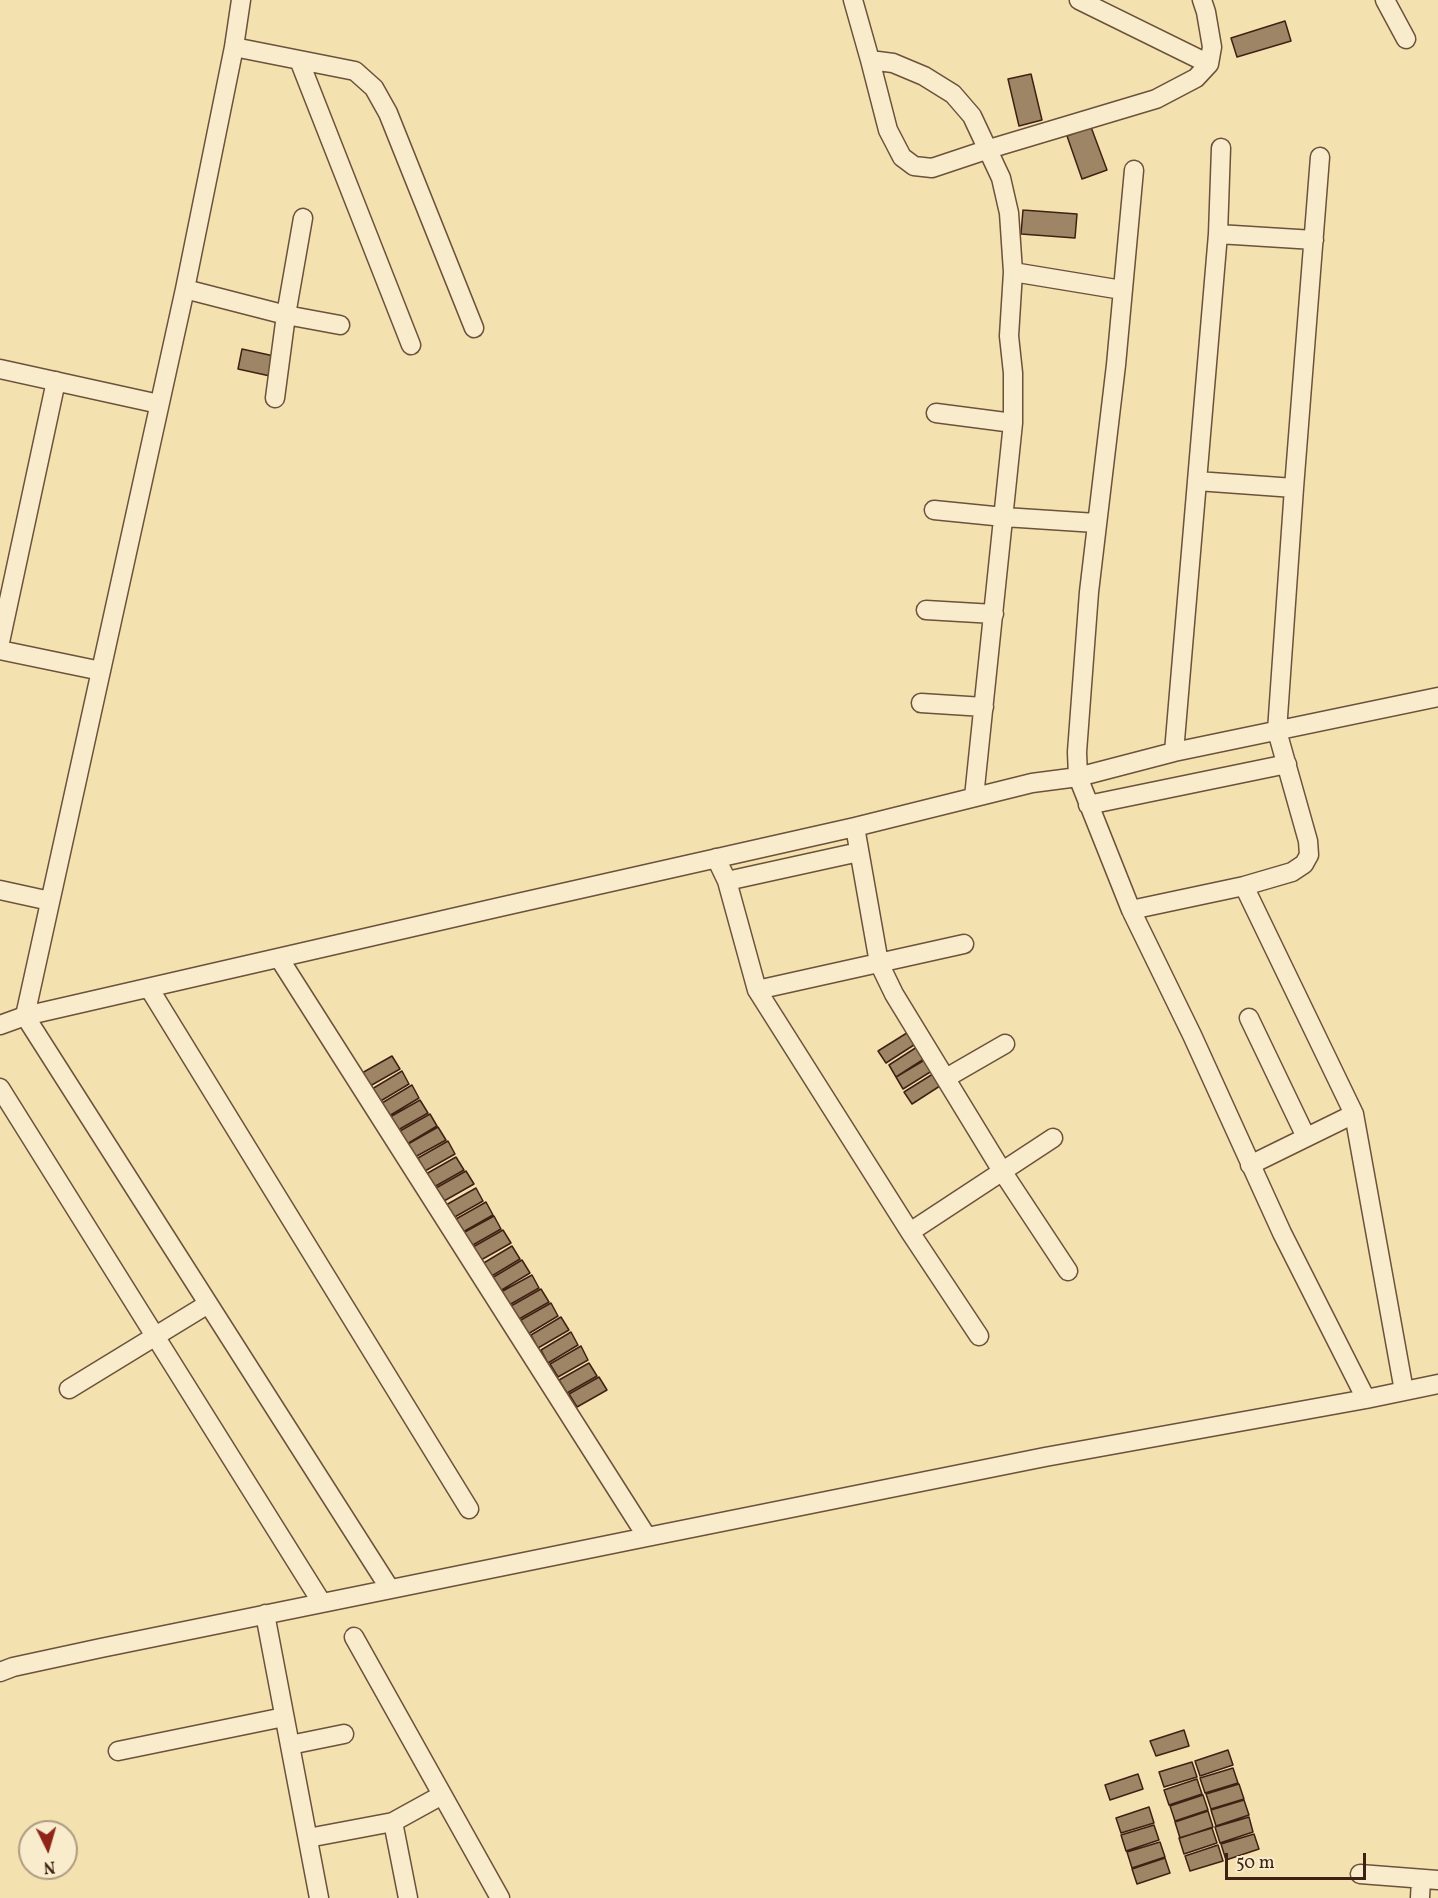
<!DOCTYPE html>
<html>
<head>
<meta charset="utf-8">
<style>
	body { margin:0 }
	#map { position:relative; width:1438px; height:1898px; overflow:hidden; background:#f4e1b0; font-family:Vollkorn,serif }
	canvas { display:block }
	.north { position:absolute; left:18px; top:1820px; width:60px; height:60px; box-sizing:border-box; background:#f8eccc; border:2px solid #ae9b82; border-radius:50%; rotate:175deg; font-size:16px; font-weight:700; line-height:24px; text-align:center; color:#3f2114 }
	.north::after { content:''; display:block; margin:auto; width:21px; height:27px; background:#8f2418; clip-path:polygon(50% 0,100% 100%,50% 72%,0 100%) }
	.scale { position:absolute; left:1225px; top:1853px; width:141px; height:27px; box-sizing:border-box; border:3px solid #3f2114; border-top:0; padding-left:8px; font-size:18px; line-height:21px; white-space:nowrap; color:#3f2114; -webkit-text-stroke:4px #f8eccc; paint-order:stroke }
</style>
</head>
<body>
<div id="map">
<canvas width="1438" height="1898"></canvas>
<div class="north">N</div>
<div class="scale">50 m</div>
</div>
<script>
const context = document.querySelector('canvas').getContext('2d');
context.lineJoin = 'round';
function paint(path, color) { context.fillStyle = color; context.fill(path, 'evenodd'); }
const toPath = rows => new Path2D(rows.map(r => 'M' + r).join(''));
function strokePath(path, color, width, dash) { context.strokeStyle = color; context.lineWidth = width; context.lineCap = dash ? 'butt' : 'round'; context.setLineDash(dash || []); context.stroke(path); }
const building = toPath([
	[1285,21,1291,41,1237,57,1231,38,1285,21],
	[1031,74,1042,120,1019,126,1008,79,1031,74],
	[1091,127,1107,170,1082,179,1067,136,1091,127],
	[1023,210,1077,214,1075,238,1021,234,1023,210],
	[242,349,274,356,270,376,238,369,242,349],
	[910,1031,917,1043,886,1063,878,1051,910,1031],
	[920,1045,927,1057,896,1077,889,1065,920,1045],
	[392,1056,400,1069,370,1086,362,1073,392,1056],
	[928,1058,935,1069,903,1089,896,1077,928,1058],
	[402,1071,409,1084,379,1102,372,1089,402,1071],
	[936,1072,943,1084,912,1104,904,1092,936,1072],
	[412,1085,419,1098,389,1116,382,1103,412,1085],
	[420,1100,428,1113,398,1130,390,1117,420,1100],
	[430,1114,437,1126,407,1144,400,1131,430,1114],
	[438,1127,446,1140,415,1157,408,1144,438,1127],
	[448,1141,455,1154,425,1171,418,1158,448,1141],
	[456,1157,464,1170,434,1187,426,1174,456,1157],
	[466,1171,474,1184,444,1201,436,1188,466,1171],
	[476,1188,483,1201,453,1218,446,1205,476,1188],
	[486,1202,493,1215,463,1232,456,1219,486,1202],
	[494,1216,501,1229,471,1246,463,1233,494,1216],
	[503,1230,511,1243,481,1260,473,1247,503,1230],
	[512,1246,520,1259,490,1277,482,1264,512,1246],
	[522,1260,530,1273,500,1291,492,1278,522,1260],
	[532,1275,539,1288,509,1305,501,1292,532,1275],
	[541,1289,549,1302,519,1319,511,1306,541,1289],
	[551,1303,558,1316,528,1334,521,1320,551,1303],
	[561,1317,569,1330,538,1348,531,1335,561,1317],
	[571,1332,578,1345,548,1363,541,1350,571,1332],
	[581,1346,588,1360,558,1377,550,1364,581,1346],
	[589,1363,597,1376,567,1393,559,1380,589,1363],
	[599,1377,607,1390,577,1407,569,1394,599,1377],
	[1184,1730,1189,1746,1156,1756,1150,1741,1184,1730],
	[1228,1750,1233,1765,1200,1776,1195,1761,1228,1750],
	[1192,1762,1197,1777,1164,1787,1159,1772,1192,1762],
	[1233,1768,1238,1783,1205,1793,1200,1778,1233,1768],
	[1138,1774,1143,1789,1110,1800,1105,1785,1138,1774],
	[1197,1779,1202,1794,1169,1805,1164,1790,1197,1779],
	[1239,1784,1244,1799,1211,1809,1206,1794,1239,1784],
	[1203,1795,1208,1810,1175,1821,1170,1806,1203,1795],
	[1244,1800,1249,1815,1216,1826,1211,1810,1244,1800],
	[1149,1807,1154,1823,1121,1833,1116,1818,1149,1807],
	[1208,1811,1213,1827,1180,1838,1175,1822,1208,1811],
	[1249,1817,1253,1832,1220,1843,1215,1827,1249,1817],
	[1154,1825,1159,1840,1126,1851,1121,1835,1154,1825],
	[1212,1828,1217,1843,1184,1854,1179,1838,1212,1828],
	[1254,1834,1259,1849,1226,1860,1221,1844,1254,1834],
	[1160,1842,1165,1857,1132,1868,1127,1852,1160,1842],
	[1218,1845,1223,1861,1190,1871,1185,1856,1218,1845],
	[1165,1858,1170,1873,1137,1884,1132,1869,1165,1858]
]);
const minor = toPath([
	[241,0,234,47,185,289,25,1016,390,1589],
	[853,0,870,60,888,130,902,157,914,166,932,168,989,149,1156,99,1196,78,1209,64,1212,47,1206,12,1202,0],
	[1079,0,1209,64],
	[1385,0,1406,39],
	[234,47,355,71,374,88,388,113,474,328],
	[299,60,411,345],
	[870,60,893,63,924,76,953,94,972,116,1001,178,1009,213,1013,272,1009,336,1013,373,1013,423,974,797],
	[1134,170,1116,365,1089,592,1077,752,1078,777,1131,910,1192,1035,1282,1233,1366,1399],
	[1218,234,1314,240],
	[1013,272,1122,290],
	[185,289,286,315,340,325],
	[0,369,159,404],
	[275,398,286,315,303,218],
	[936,413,1013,423],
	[1197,481,1294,488],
	[934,510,1004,517,1096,523],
	[926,610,994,614],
	[0,642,56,381],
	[0,650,101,671],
	[921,703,984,707],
	[1174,752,1218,234,1221,148],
	[1088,805,1287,764],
	[855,827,879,963,894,994,1002,1171,1068,1271],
	[716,858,727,881,757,990,910,1232,979,1336],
	[727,881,859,852],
	[1244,886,1354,1114,1404,1391],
	[0,890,50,901],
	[1131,910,1244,886,1292,872,1304,864,1309,855,1308,841,1277,731,1294,488,1320,157],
	[279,958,647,1537],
	[149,988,469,1509],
	[757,990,964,944],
	[1249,1018,1306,1137],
	[0,1025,25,1016,500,907,855,827,1032,783,1078,777,1174,752,1438,697],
	[946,1078,1005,1044],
	[0,1088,322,1603],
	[1250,1165,1354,1114],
	[910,1232,1053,1138],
	[69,1389,208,1304],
	[265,1614,319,1898],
	[354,1637,500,1898],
	[0,1672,13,1667,101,1648,647,1537,1045,1457,1366,1399,1438,1384],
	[290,1745,344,1734],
	[118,1751,284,1717],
	[393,1822,408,1898],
	[308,1838,393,1822,442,1795],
	[1360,1874,1438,1880],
	[1420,1898,1421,1879]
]);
paint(building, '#9d8565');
strokePath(building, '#3f2114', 1.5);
strokePath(minor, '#6c513b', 21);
strokePath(minor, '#f8eccc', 18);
</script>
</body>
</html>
